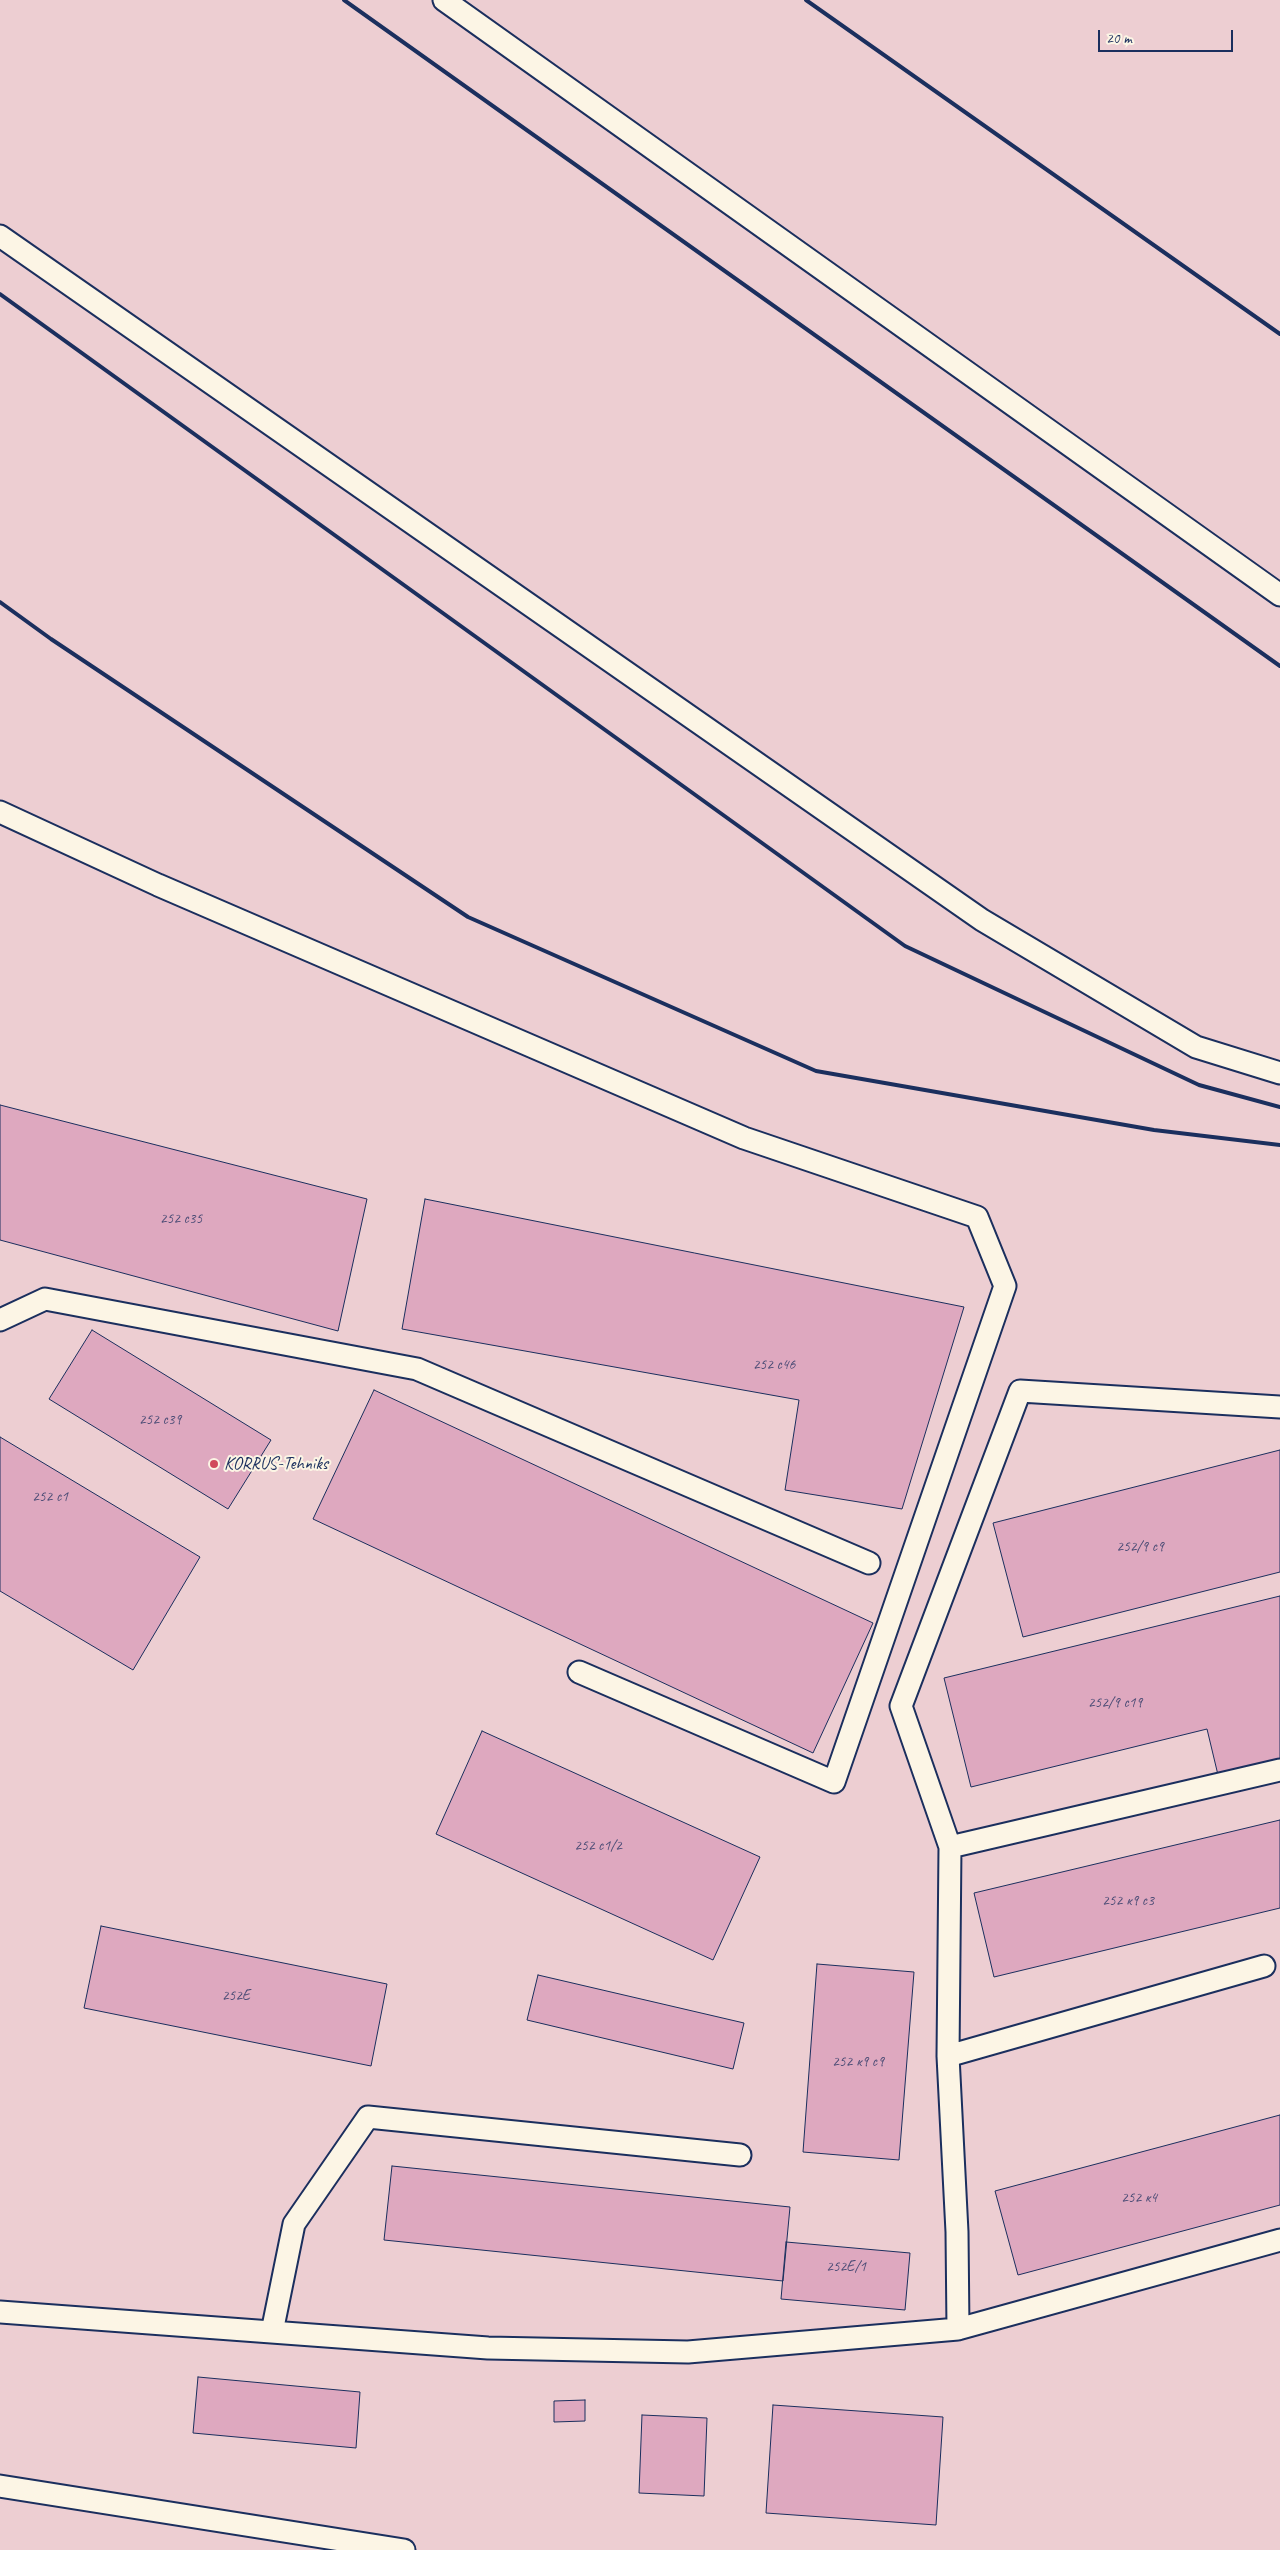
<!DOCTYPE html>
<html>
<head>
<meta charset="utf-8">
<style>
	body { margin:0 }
	#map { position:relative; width:1280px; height:2550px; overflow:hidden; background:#f3deda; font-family:Caveat,sans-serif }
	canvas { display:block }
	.scale { position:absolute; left:1098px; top:30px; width:135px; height:22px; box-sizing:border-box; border:2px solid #1b2f5e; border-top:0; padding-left:6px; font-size:15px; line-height:18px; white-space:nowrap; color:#1b2f5e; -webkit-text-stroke:4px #fcf5e5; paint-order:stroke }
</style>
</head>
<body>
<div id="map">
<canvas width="1280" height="2550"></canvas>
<div class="scale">20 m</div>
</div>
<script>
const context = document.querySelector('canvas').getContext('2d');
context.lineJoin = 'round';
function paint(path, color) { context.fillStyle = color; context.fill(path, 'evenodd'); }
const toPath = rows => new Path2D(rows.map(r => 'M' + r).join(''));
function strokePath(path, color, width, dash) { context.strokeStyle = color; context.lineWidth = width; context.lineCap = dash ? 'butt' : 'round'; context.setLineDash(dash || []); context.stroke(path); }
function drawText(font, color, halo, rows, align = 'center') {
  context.font = font + ' Caveat,sans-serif'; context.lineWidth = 4; context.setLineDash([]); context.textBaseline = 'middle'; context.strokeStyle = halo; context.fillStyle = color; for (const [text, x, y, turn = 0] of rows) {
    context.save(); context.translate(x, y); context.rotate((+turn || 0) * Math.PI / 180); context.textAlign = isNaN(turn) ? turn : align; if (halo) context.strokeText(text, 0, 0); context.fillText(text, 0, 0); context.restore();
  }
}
const built = toPath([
	[0,0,1280,0,1280,2550,0,2550]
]);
const building = toPath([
	[0,1105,367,1199,338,1331,0,1240,0,1105],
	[425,1199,964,1307,902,1509,785,1490,799,1400,402,1329,425,1199],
	[92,1330,271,1440,228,1509,49,1399,92,1330],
	[374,1390,873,1623,813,1753,313,1519,374,1390],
	[0,1437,200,1557,133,1670,0,1591,0,1437],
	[1280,1450,1280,1572,1023,1637,993,1523,1280,1450],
	[1280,1596,1280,1760,1218,1775,1207,1729,971,1787,944,1678,1280,1596],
	[482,1731,760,1857,713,1960,436,1834,482,1731],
	[1280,1820,1280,1908,994,1977,974,1893,1280,1820],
	[101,1926,387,1984,371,2066,84,2008,101,1926],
	[817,1964,914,1972,899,2160,803,2152,817,1964],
	[538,1975,744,2023,733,2069,527,2020,538,1975],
	[1280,2115,1280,2205,1018,2275,995,2191,1280,2115],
	[392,2166,790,2207,783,2281,384,2240,392,2166],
	[786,2242,910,2253,905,2310,781,2299,786,2242],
	[198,2377,360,2392,356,2448,193,2433,198,2377],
	[585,2400,585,2421,554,2422,554,2401,585,2400],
	[773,2405,943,2417,936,2525,766,2513,773,2405],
	[642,2415,707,2418,704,2496,639,2493,642,2415]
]);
const service = toPath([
	[444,0,1280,595],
	[0,236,982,920,1196,1047,1280,1073],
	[0,812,158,885,744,1138,977,1217,1005,1286,834,1782,579,1672],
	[0,1320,45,1299,417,1369,869,1563],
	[950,1847,1280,1770],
	[948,2056,1264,1966],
	[0,2312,488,2348,688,2352,958,2329,1280,2240],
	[958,2329,957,2232,948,2056,950,1847,901,1706,1020,1391,1280,1407],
	[272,2332,294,2224,368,2117,740,2155],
	[0,2486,404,2550]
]);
const rail = toPath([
	[344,0,1280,666],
	[806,0,1280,334],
	[0,294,905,946,1199,1085,1280,1107],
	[0,602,51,639,468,917,816,1071,1154,1130,1280,1145]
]);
const markers = [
	[214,1464,5,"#d1495b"]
];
const numberNames = [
	["252 с35",181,1219],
	["252 с46",774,1365],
	["252 с39",160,1420],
	["252 с1",50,1497],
	["252/9 с9",1140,1547],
	["252/9 с19",1115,1703],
	["252 с1/2",598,1846],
	["252 к9 с3",1128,1901],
	["252Е",236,1996],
	["252 к9 с9",858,2062],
	["252 к4",1139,2198],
	["252Е/1",846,2267]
];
const poiNames = [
	["KORRUS-Tehniks",224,1464]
];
paint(built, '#edced2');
paint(building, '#dea8bf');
strokePath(building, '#1b2f5e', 1);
strokePath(service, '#1b2f5e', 25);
strokePath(service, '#fcf5e5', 21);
strokePath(rail, '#1b2f5e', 4);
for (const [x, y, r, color] of markers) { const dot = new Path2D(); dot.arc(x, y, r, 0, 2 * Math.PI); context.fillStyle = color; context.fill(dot); strokePath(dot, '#fcf5e5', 2); }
drawText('15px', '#4c4d76', null, numberNames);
drawText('18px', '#1b2f5e', '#fcf5e5', poiNames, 'left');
</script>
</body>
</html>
